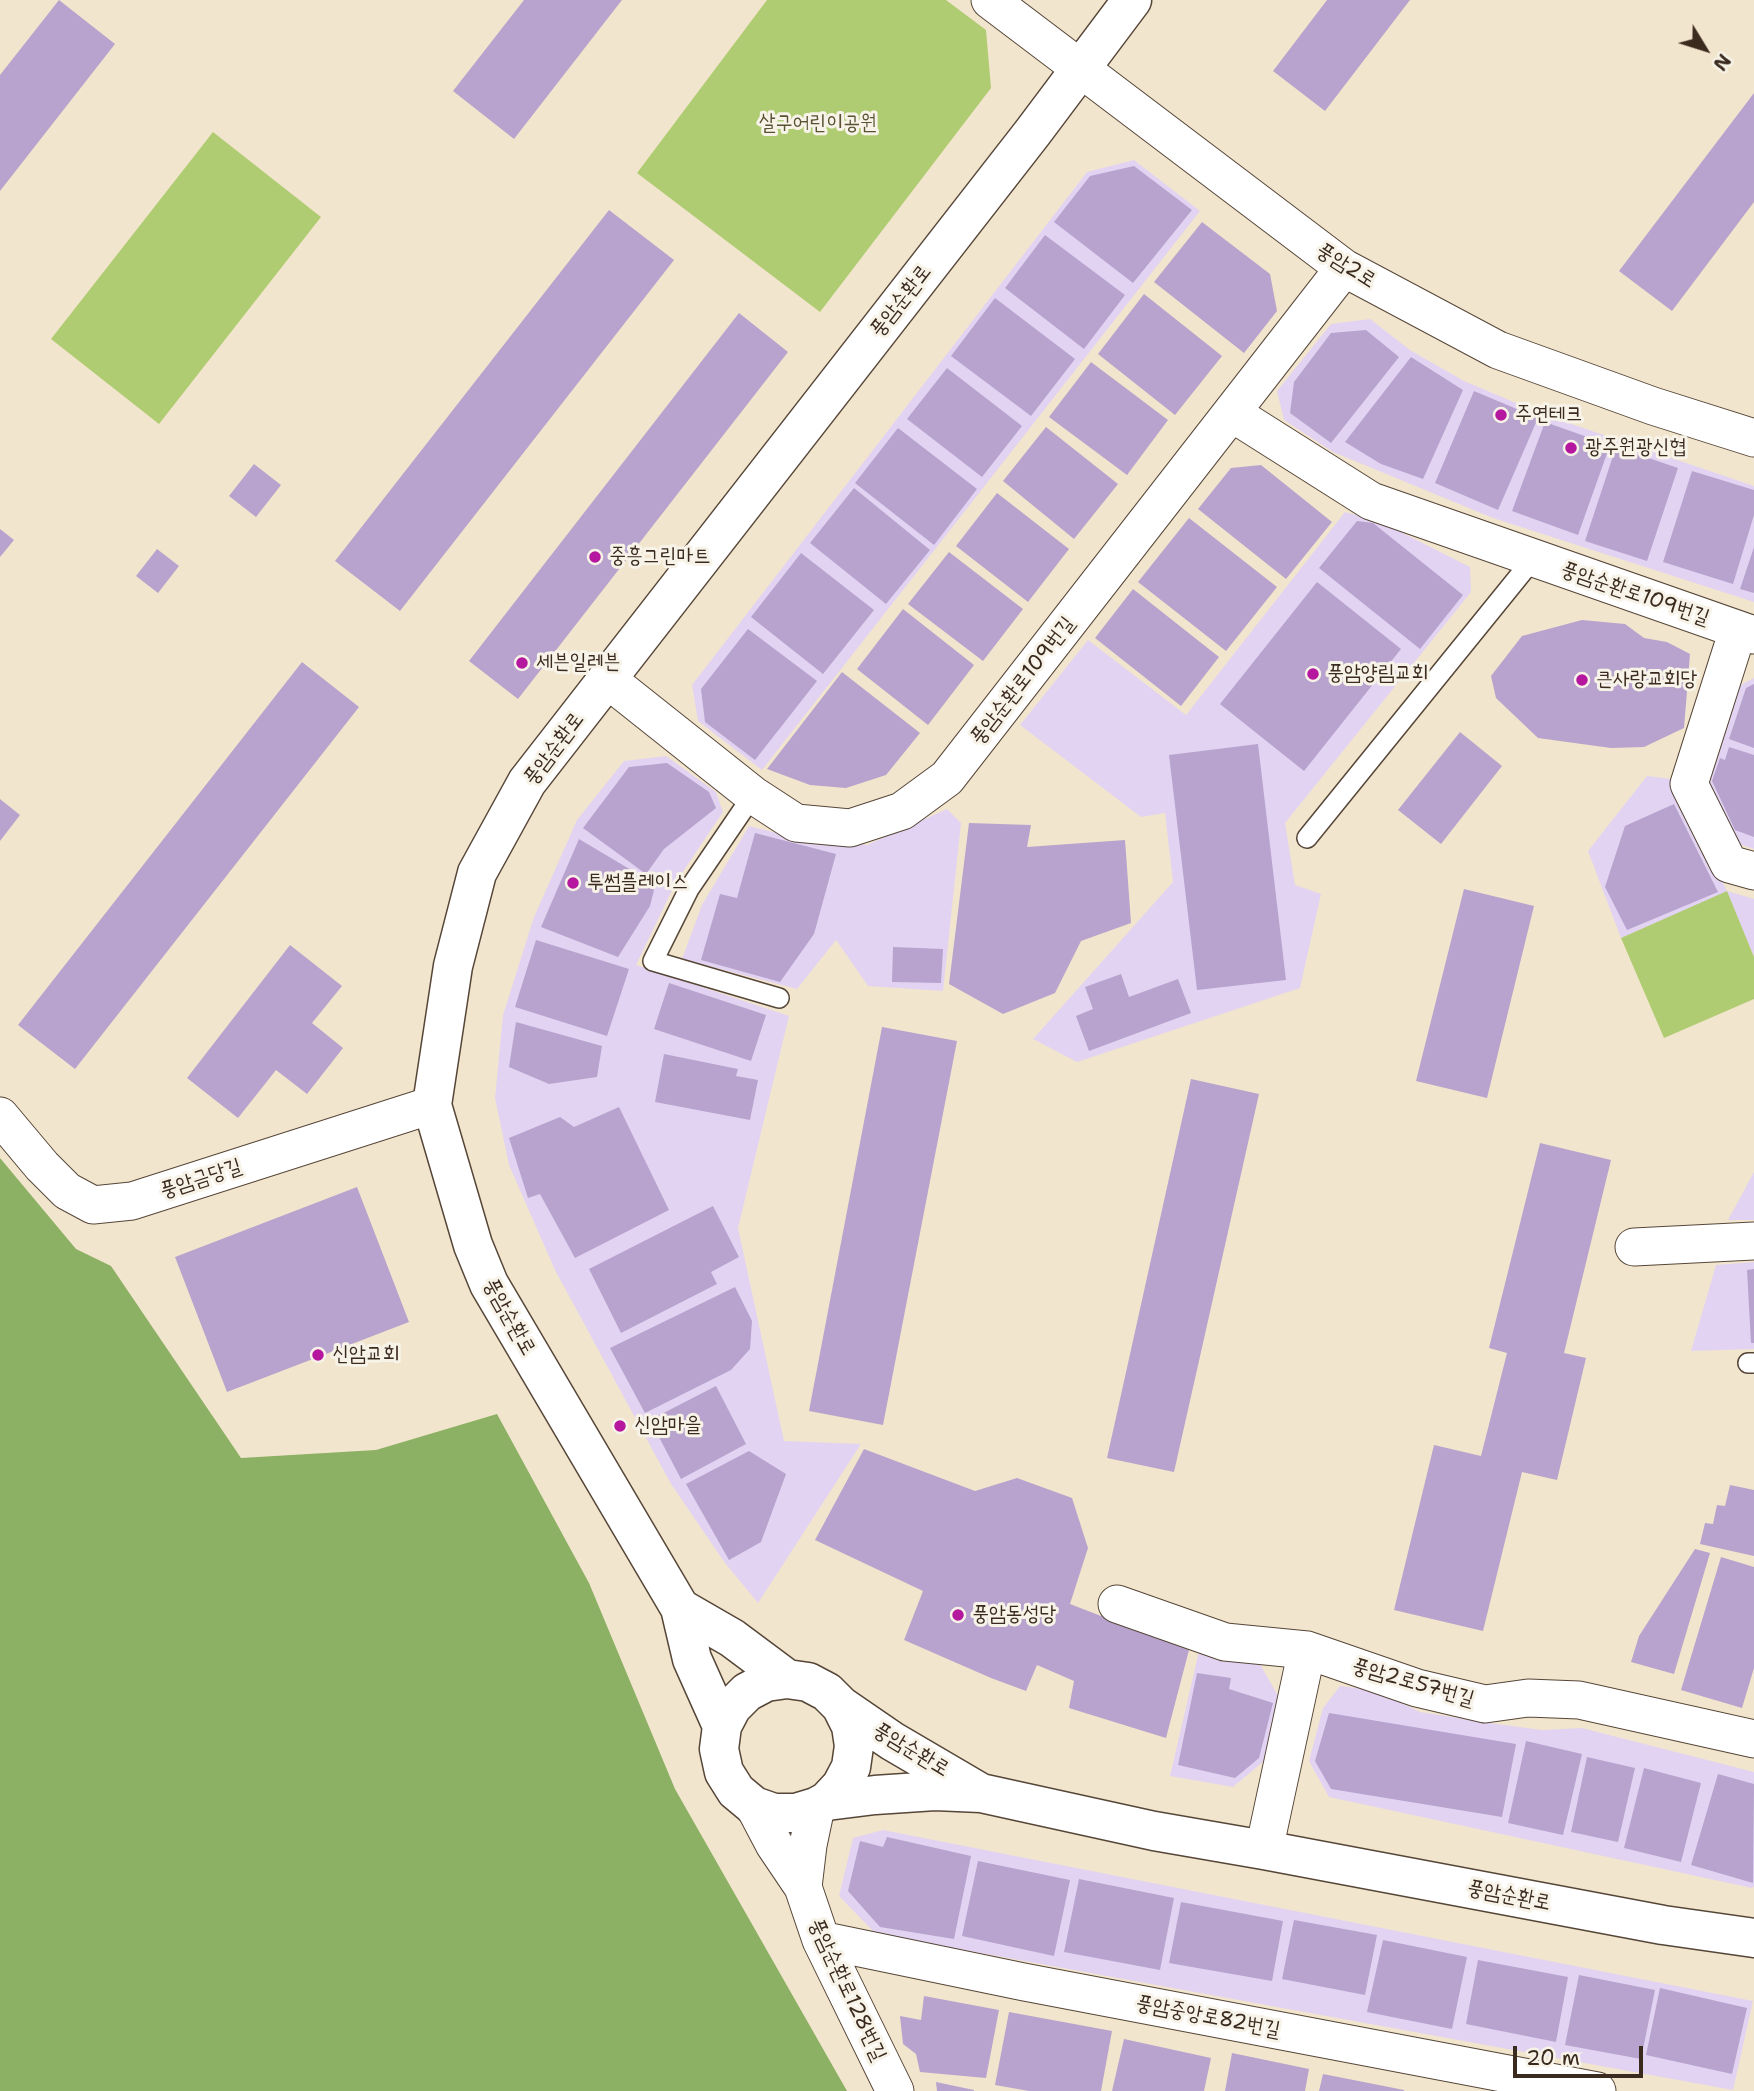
<!DOCTYPE html>
<html>
<head>
<meta charset="utf-8">
<style>
	body { margin:0 }
	#map { position:relative; width:1754px; height:2091px; overflow:hidden; background:#f2e5cd; font-family:"Shantell Sans",sans-serif }
	canvas { display:block }
	.north { position:absolute; left:1670px; top:14px; width:70px; height:70px; -webkit-text-stroke:5px #f7f3e8; paint-order:stroke; rotate:128deg; font-size:19px; font-weight:700; line-height:28px; text-align:center; color:#3b2a1e }
	.north::after { content:''; display:block; margin:auto; width:24px; height:32px; background:#3b2a1e; clip-path:polygon(50% 0,100% 100%,50% 72%,0 100%) }
	.scale { position:absolute; left:1513px; top:2046px; width:130px; height:32px; box-sizing:border-box; border:4px solid #3b2a1e; border-top:0; padding-left:9px; font-size:21px; line-height:24px; white-space:nowrap; color:#3b2a1e; -webkit-text-stroke:5px #f7f3e8; paint-order:stroke }
</style>
</head>
<body>
<div id="map">
<canvas width="1754" height="2091"></canvas>
<div class="north">N</div>
<div class="scale">20 m</div>
</div>
<script>
const context = document.querySelector('canvas').getContext('2d');
context.lineJoin = 'round';
function paint(path, color) { context.fillStyle = color; context.fill(path, 'evenodd'); }
const toPath = rows => new Path2D(rows.map(r => 'M' + r).join(''));
function strokePath(path, color, width, dash) { context.strokeStyle = color; context.lineWidth = width; context.lineCap = dash ? 'butt' : 'round'; context.setLineDash(dash || []); context.stroke(path); }
function drawText(font, color, halo, rows, align = 'center') {
  context.font = font + ' "Shantell Sans","Poor Story",sans-serif'; context.lineWidth = 6; context.setLineDash([]); context.textBaseline = 'middle'; context.strokeStyle = halo; context.fillStyle = color; for (const [text, x, y, turn = 0] of rows) {
    context.save(); context.translate(x, y); context.rotate((+turn || 0) * Math.PI / 180); context.textAlign = isNaN(turn) ? turn : align; if (halo) context.strokeText(text, 0, 0); context.fillText(text, 0, 0); context.restore();
  }
}
const built = toPath([
	[1134,160,1200,211,762,770,698,721,692,685,1087,172],
	[1370,319,1410,350,1464,381,1542,414,1754,486,1754,602,1493,518,1333,452,1284,420,1277,391,1331,324],
	[1345,512,1379,521,1470,567,1471,592,1285,823,1295,885,1321,894,1300,988,1077,1062,1033,1039,1173,882,1165,813,1141,817,1020,725,1088,640,1186,715],
	[1754,678,1754,849,1736,843,1707,785,1739,686],
	[666,756,716,792,723,812,676,882,636,965,789,1016,738,1228,784,1441,861,1444,758,1603,725,1563,671,1484,555,1270,509,1165,495,1098,503,1015,534,917,577,820,624,761],
	[1647,776,1671,779,1727,891,1754,899,1754,957,1727,892,1621,938,1588,851],
	[947,809,961,823,943,991,868,986,836,940,797,989,682,959,702,905,749,826,805,840,867,845],
	[1754,1172,1754,1220,1728,1220],
	[1754,1262,1754,1349,1691,1351,1716,1265],
	[1200,1647,1259,1662,1278,1696,1264,1761,1233,1787,1170,1776],
	[1340,1686,1374,1690,1420,1712,1497,1724,1542,1730,1582,1728,1754,1772,1754,1886,1752,1888,1329,1797,1309,1761,1323,1708],
	[883,1830,1753,2001,1733,2090,876,1934,839,1896,853,1838]
]);
const green = toPath([
	[767,0,946,0,986,30,991,88,820,312,637,173],
	[213,132,321,217,159,424,51,339],
	[1727,891,1754,957,1754,999,1664,1038,1621,938]
]);
const forest = toPath([
	[0,1158,76,1249,111,1266,241,1458,376,1450,497,1414,589,1583,675,1789,847,2091,0,2091]
]);
const building = toPath([
	[59,0,115,44,0,191,0,75],
	[524,0,622,0,514,139,453,91],
	[1327,0,1410,0,1325,111,1273,71],
	[1754,93,1754,202,1672,311,1619,271],
	[1134,166,1192,210,1133,283,1054,222,1090,176],
	[609,210,674,260,400,611,335,561],
	[1202,222,1270,274,1277,311,1244,353,1154,282],
	[1045,235,1125,295,1084,349,1005,288],
	[1144,294,1222,356,1175,415,1098,354],
	[995,298,1075,359,1031,416,951,356],
	[739,313,788,352,518,699,469,661],
	[1366,330,1399,357,1331,443,1290,413,1294,382,1331,333],
	[1411,357,1463,390,1423,479,1381,464,1345,442],
	[1091,362,1168,420,1127,475,1049,417],
	[947,368,1022,426,982,477,907,419],
	[1474,391,1538,418,1498,510,1435,483],
	[1545,422,1610,445,1578,535,1512,511],
	[1046,427,1118,484,1074,539,1003,481],
	[898,428,977,489,934,545,855,483],
	[1616,447,1678,468,1647,561,1585,541],
	[254,464,281,485,256,517,229,496],
	[1261,465,1332,522,1286,579,1198,509,1231,468],
	[1692,471,1754,490,1754,515,1733,584,1663,562],
	[854,488,930,550,886,604,810,543],
	[997,493,1069,549,1028,602,956,546],
	[1189,518,1277,587,1226,651,1138,582],
	[1357,521,1373,523,1463,595,1420,649,1319,568],
	[0,529,14,540,0,557],
	[1754,547,1754,593,1740,589],
	[157,549,179,566,158,593,136,576],
	[949,552,1023,609,983,661,908,604],
	[801,553,874,610,823,674,751,617],
	[1317,582,1401,649,1304,771,1220,704],
	[1133,589,1219,657,1181,706,1095,638],
	[903,609,974,665,928,725,857,669],
	[1582,620,1625,624,1644,638,1667,642,1690,654,1684,728,1644,747,1611,748,1538,738,1496,698,1491,676,1522,636],
	[748,629,817,681,755,760,705,722,701,689],
	[302,662,359,707,75,1069,18,1025],
	[842,672,920,733,886,775,846,788,810,785,767,769],
	[1754,684,1754,748,1729,739,1746,688],
	[1460,732,1502,766,1441,844,1398,810],
	[1258,744,1286,980,1197,990,1169,755],
	[1729,747,1754,755,1754,837,1735,830,1712,781,1720,758,1725,760],
	[667,763,709,792,716,808,664,849,646,874,583,828,629,767],
	[0,799,20,815,0,841],
	[1674,804,1718,892,1627,930,1605,887,1625,826],
	[969,823,1031,825,1027,847,1125,840,1131,923,1081,941,1055,993,1003,1014,949,984],
	[755,833,836,854,814,934,780,982,701,960,720,894,737,898],
	[579,839,648,880,654,890,650,906,618,957,541,927],
	[1464,889,1534,906,1487,1098,1416,1081],
	[536,940,629,969,607,1036,515,1007],
	[290,945,342,986,312,1023,343,1048,307,1094,276,1070,238,1118,187,1078],
	[893,947,943,949,941,983,892,982],
	[1121,974,1129,997,1178,979,1191,1013,1089,1051,1076,1016,1093,1009,1085,987],
	[669,983,766,1015,751,1061,654,1029],
	[516,1022,602,1046,597,1077,549,1084,509,1067],
	[882,1027,957,1041,883,1425,809,1411],
	[664,1054,738,1069,736,1076,758,1080,750,1120,655,1102],
	[1191,1079,1259,1094,1174,1472,1107,1458],
	[619,1107,669,1210,575,1258,540,1194,528,1198,509,1138,560,1117,574,1127],
	[1540,1143,1611,1160,1564,1353,1586,1358,1557,1480,1522,1472,1483,1631,1394,1610,1434,1445,1481,1456,1507,1353,1489,1348],
	[357,1187,409,1322,227,1392,175,1257],
	[713,1206,739,1257,711,1272,717,1284,621,1333,589,1269],
	[1754,1269,1754,1343,1751,1343,1747,1270],
	[735,1287,752,1321,750,1349,731,1370,645,1413,610,1348],
	[716,1386,746,1444,681,1479,650,1420],
	[864,1449,975,1491,1017,1478,1072,1498,1088,1548,1070,1604,1189,1650,1166,1738,1069,1708,1074,1681,1037,1665,1026,1691,991,1678,904,1640,923,1591,815,1540],
	[749,1451,786,1474,761,1542,729,1560,686,1484],
	[1730,1485,1754,1490,1754,1556,1700,1544,1705,1523,1713,1524,1717,1505,1725,1506],
	[1695,1549,1710,1553,1674,1674,1631,1662,1639,1636],
	[1721,1557,1754,1567,1754,1668,1742,1708,1681,1690],
	[1197,1673,1231,1678,1229,1689,1273,1703,1259,1758,1235,1778,1178,1765],
	[1329,1713,1516,1744,1502,1817,1331,1789,1315,1761],
	[1526,1741,1582,1754,1563,1835,1508,1823],
	[1587,1757,1635,1768,1618,1842,1571,1832],
	[1644,1768,1701,1783,1681,1862,1624,1848],
	[1718,1774,1754,1784,1753,1883,1691,1865],
	[887,1837,971,1856,954,1939,880,1927,848,1891,860,1841,883,1847],
	[978,1861,1070,1880,1054,1956,962,1936],
	[1079,1879,1174,1898,1160,1970,1064,1952],
	[1181,1902,1283,1921,1272,1981,1169,1963],
	[1294,1920,1377,1935,1365,1995,1282,1979],
	[1383,1940,1467,1957,1452,2029,1367,2012],
	[1478,1960,1568,1977,1556,2042,1466,2024],
	[1579,1975,1655,1990,1641,2059,1565,2045],
	[1660,1988,1747,2008,1732,2074,1646,2055],
	[924,1996,999,2010,986,2078,920,2072,916,2054,903,2044,900,2016,921,2020],
	[1009,2012,1112,2031,1101,2091,1029,2091,995,2085],
	[1124,2039,1211,2058,1204,2091,1112,2091],
	[1232,2053,1309,2069,1305,2091,1225,2091],
	[1323,2074,1404,2090,1404,2091,1319,2091],
	[936,2082,974,2090,974,2091,937,2091]
]);
const service = toPath([
	[753,795,689,889,653,961,779,998],
	[1307,838,1533,559],
	[1748,1363,1754,1363]
]);
const minor = toPath([
	[990,0,1344,268,1498,350,1653,406,1754,438],
	[1232,413,1371,501,1754,635],
	[1738,630,1689,784,1729,864,1754,871],
	[607,679,753,795,796,823,850,828,902,811,947,778,1344,268],
	[0,1116,42,1166,67,1191,93,1205,132,1201,432,1105],
	[1634,1247,1754,1241],
	[1117,1604,1225,1642,1307,1650,1417,1688,1485,1704,1528,1698,1579,1700,1754,1739],
	[754,1806,774,1844,803,1887,821,1940,895,2091],
	[1264,1850,1307,1650],
	[803,1887,808,1845,816,1807],
	[821,1940,1024,1982,1597,2091]
]);
const tertiary = toPath([
	[680,1608,732,1638,787,1679],
	[841,1706,851,1726,854,1746,851,1767,841,1786,827,1801,816,1807,796,1813,774,1813,754,1806,736,1791,724,1772,719,1749,722,1726,732,1707,747,1692,766,1682,787,1679,808,1682,827,1692,841,1706,892,1741,979,1792],
	[722,1726,692,1659,680,1608,489,1284,473,1245,432,1105,453,966,477,873,527,782,1033,132,1132,0],
	[827,1801,875,1795,935,1791,981,1793,1154,1831,1264,1850,1663,1925,1754,1938]
]);
const markers = [
	[1501,415,7,"#b5179e"],
	[1571,448,7,"#b5179e"],
	[595,557,7,"#b5179e"],
	[522,663,7,"#b5179e"],
	[1313,674,7,"#b5179e"],
	[1582,680,7,"#b5179e"],
	[573,883,7,"#b5179e"],
	[318,1355,7,"#b5179e"],
	[620,1426,7,"#b5179e"],
	[958,1615,7,"#b5179e"]
];
const parkNames = [
	["살구어린이공원",818,124]
];
const streetNames = [
	["풍암2로",1346,266,32],
	["풍암순환로",901,301,-52],
	["풍암순환로109번길",1635,594,19],
	["풍암순환로109번길",1023,681,-52],
	["풍암순환로",554,749,-53],
	["풍암금당길",201,1179,-18],
	["풍암순환로",509,1317,61],
	["풍암2로57번길",1413,1683,16],
	["풍암순환로",911,1750,31],
	["풍암순환로",1509,1896,11],
	["풍암순환로128번길",847,1990,65],
	["풍암중앙로82번길",1208,2017,11]
];
const poiNames = [
	["주연테크",1515,415],
	["광주원광신협",1585,448],
	["중흥그린마트",609,557],
	["세븐일레븐",536,663],
	["풍암양림교회",1327,674],
	["큰사랑교회당",1596,680],
	["투썸플레이스",587,883],
	["신암교회",332,1355],
	["신암마을",634,1426],
	["풍암동성당",972,1615]
];
paint(built, '#e3d3f2');
paint(green, '#b0cc72');
paint(forest, '#8cb064');
paint(building, '#b7a3cd');
strokePath(service, '#564638', 22);
strokePath(minor, '#564638', 39);
strokePath(tertiary, '#564638', 41);
strokePath(service, '#fff', 19);
strokePath(minor, '#fff', 37);
strokePath(tertiary, '#fff', 38);
for (const [x, y, r, color] of markers) { const dot = new Path2D(); dot.arc(x, y, r, 0, 2 * Math.PI); context.fillStyle = color; context.fill(dot); strokePath(dot, '#f7f3e8', 2.5); }
drawText('21px', '#585233', '#f7f3e8', parkNames);
drawText('21px', '#3b2a1e', '#f7f3e8', streetNames);
drawText('21px', '#3b2a1e', '#f7f3e8', poiNames, 'left');
</script>
</body>
</html>
